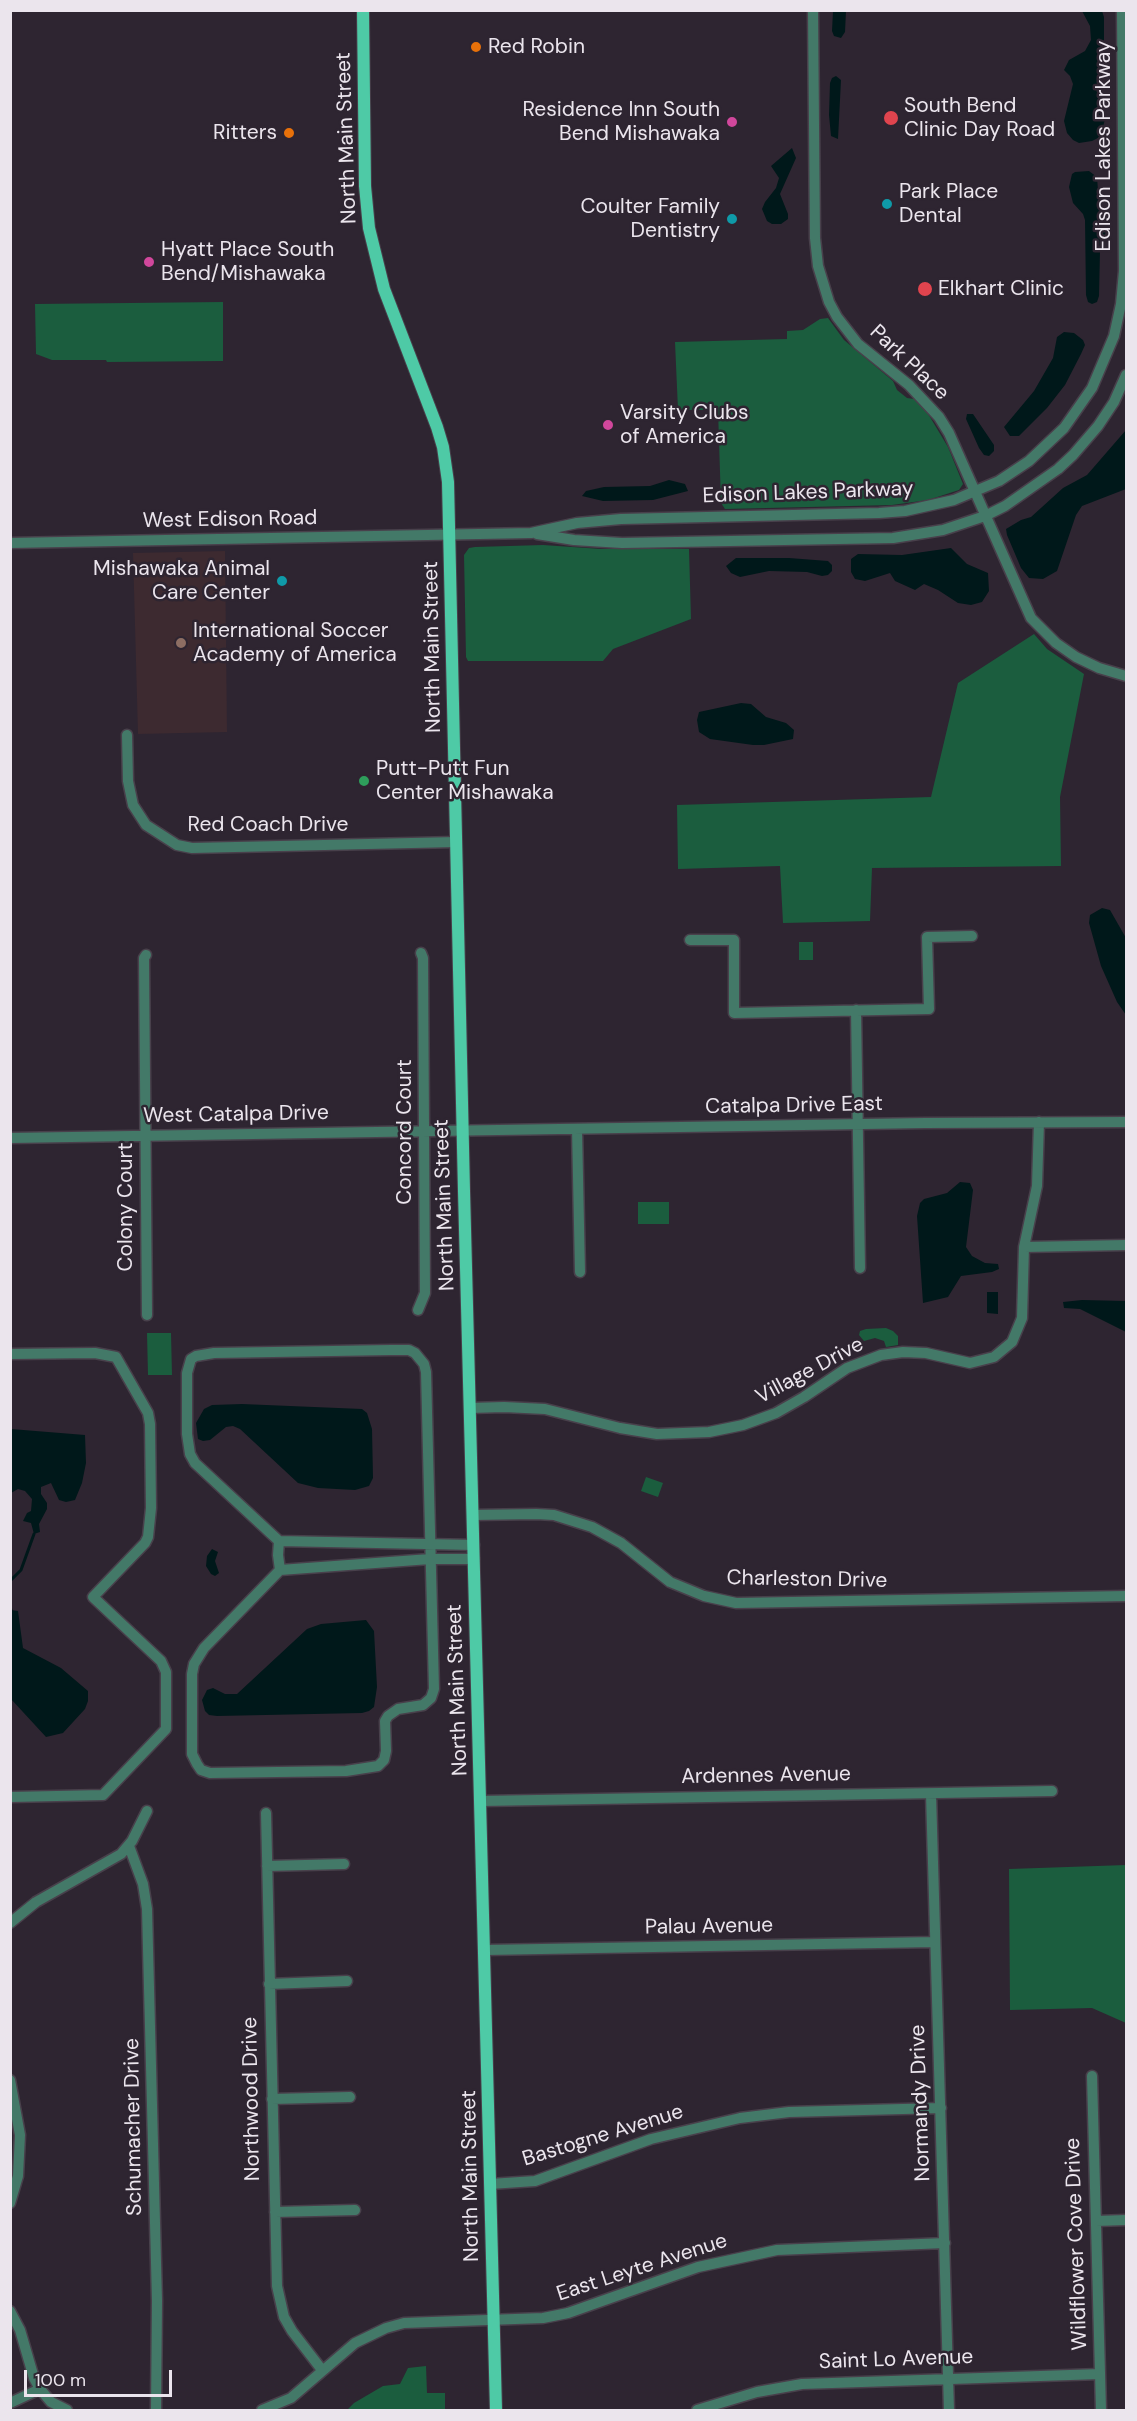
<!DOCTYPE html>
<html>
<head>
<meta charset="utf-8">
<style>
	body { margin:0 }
	#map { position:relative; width:1137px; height:2421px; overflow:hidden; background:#2e2531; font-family:"DM Sans",sans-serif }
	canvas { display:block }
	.frame { position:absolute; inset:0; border:12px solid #ebe5ed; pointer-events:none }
	.scale { position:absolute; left:24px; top:2370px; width:148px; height:27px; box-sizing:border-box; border:3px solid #ebe5ed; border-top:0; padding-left:8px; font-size:18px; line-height:21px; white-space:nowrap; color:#ebe5ed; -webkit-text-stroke:4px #2e2531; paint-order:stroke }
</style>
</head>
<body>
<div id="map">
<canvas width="1137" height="2421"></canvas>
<div class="frame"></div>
<div class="scale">100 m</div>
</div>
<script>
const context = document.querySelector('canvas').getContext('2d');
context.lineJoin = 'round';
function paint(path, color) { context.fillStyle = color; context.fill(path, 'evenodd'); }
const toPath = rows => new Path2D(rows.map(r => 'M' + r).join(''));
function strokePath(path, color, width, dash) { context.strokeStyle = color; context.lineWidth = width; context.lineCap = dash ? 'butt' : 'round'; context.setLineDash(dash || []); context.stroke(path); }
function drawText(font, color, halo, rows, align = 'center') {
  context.font = font + ' "DM Sans",sans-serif'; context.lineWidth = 5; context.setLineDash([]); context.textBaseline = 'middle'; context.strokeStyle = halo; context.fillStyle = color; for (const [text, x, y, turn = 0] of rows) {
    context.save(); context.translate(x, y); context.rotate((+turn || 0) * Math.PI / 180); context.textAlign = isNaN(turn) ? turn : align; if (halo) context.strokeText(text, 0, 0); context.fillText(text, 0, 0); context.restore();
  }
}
const education = toPath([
	[225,551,227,732,138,734,133,553]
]);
const green = toPath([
	[223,302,223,361,107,362,106,360,52,360,36,354,35,304],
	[828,318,844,340,893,381,897,390,907,398,914,399,924,407,948,447,963,484,959,490,928,500,892,505,725,509,721,503,718,410,678,410,675,342,787,339,787,331,803,330,820,319],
	[543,545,601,549,689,549,691,619,613,649,603,661,468,661,466,657,464,555,469,548,475,547],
	[1034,634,1047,649,1084,674,1060,797,1061,866,872,868,870,921,783,923,780,866,678,869,677,805,931,797,958,683],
	[799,942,813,942,813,960,799,960],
	[638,1202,669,1202,669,1224,638,1224],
	[886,1328,893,1331,898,1336,898,1345,886,1347,884,1341,875,1338,864,1341,859,1335,860,1331,866,1329],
	[147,1333,171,1333,172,1375,148,1375],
	[646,1477,663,1483,658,1497,641,1491],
	[1126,1865,1126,2023,1092,2008,1010,2010,1009,1869],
	[426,2366,427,2393,445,2393,445,2410,347,2410,354,2403,383,2386,400,2384,408,2368]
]);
const water = toPath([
	[833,11,846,11,845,32,841,38,834,36,832,31],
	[1082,11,1102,11,1104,17,1104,57,1097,84,1103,98,1106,116,1100,137,1092,141,1079,143,1073,140,1067,133,1064,121,1073,84,1070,76,1064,70,1069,60,1085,51,1091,40,1090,26],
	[836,76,841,80,838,139,831,136,829,115,830,83,832,78],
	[792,148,796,158,780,194,788,214,788,219,781,224,772,224,767,221,762,209,765,202,776,188,779,178,771,166],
	[1089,171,1097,177,1100,217,1106,231,1100,251,1099,296,1097,302,1092,304,1088,302,1086,295,1085,220,1083,214,1073,203,1069,187,1072,174,1075,172],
	[1064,332,1074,333,1083,340,1085,345,1081,354,1065,385,1047,408,1019,436,1010,436,1004,427,1034,391,1053,358,1057,337],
	[967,414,973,414,994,445,994,451,989,456,984,455,979,448,966,419],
	[1126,430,1126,489,1082,506,1076,515,1057,571,1043,579,1029,578,1021,568,1007,535,1006,529,1021,520,1031,517,1063,488,1087,475],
	[669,480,685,484,688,491,653,500,603,501,582,496,586,491,604,487,650,486],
	[951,548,967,564,988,573,989,591,982,602,971,605,958,603,938,590,924,584,915,590,895,581,890,573,865,581,855,579,851,572,851,559,858,554,902,555],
	[736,558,789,558,828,561,832,565,832,571,828,575,822,576,807,572,769,571,740,577,731,573,726,566],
	[741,703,751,704,766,717,786,723,794,730,793,739,764,745,753,745,710,739,699,732,697,720,699,712],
	[1102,908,1110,910,1126,938,1126,1015,1117,1002,1101,966,1089,923,1090,915],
	[960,1182,970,1183,973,1190,966,1247,972,1256,985,1263,998,1264,999,1269,992,1272,961,1276,948,1297,923,1303,917,1216,920,1203,924,1199,947,1193],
	[987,1292,998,1292,998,1314,987,1313],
	[1082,1300,1126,1301,1126,1332,1080,1309,1064,1308,1063,1302],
	[242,1404,362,1409,367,1413,372,1429,373,1478,369,1486,355,1490,318,1488,298,1483,240,1429,233,1426,226,1427,210,1440,203,1441,198,1439,196,1423,204,1409,212,1405],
	[11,1429,85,1435,86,1463,82,1483,75,1500,66,1502,59,1500,51,1483,41,1487,41,1494,47,1503,47,1509,39,1524,40,1532,34,1534,31,1523,23,1521,27,1513,31,1511,32,1499,25,1491,18,1489,11,1493],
	[212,1549,218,1552,215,1561,219,1573,215,1576,211,1574,206,1566,207,1556],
	[11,1610,18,1611,23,1648,61,1668,88,1691,88,1701,85,1709,63,1733,46,1737,11,1699],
	[366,1620,374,1631,377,1687,374,1707,369,1711,362,1713,217,1716,209,1715,205,1711,202,1700,207,1690,213,1688,225,1694,237,1694,307,1629,321,1624]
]);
const stream = toPath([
	[10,1581,21,1570,34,1534],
	[10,1607,11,1610]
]);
const minor = toPath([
	[813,10,815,238,818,266,829,302,837,317,858,344,909,385,939,417,949,433,1031,618,1056,643,1076,657,1099,668,1126,676],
	[537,534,574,540,622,543,893,538,943,530,985,516,1005,506,1058,469,1073,455,1098,426,1114,402,1126,375],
	[10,543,531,533,577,523,621,519,879,513,905,511,954,500,999,481,1029,461,1064,428,1092,388,1114,336,1121,304,1124,271,1122,10],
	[127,735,128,781,133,805,146,825,177,845,192,848,456,842],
	[690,940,734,940,734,1013,929,1009,927,937,972,936],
	[146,955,144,958,147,1315],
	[856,1010,860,1268],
	[577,1129,580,1272],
	[10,1138,925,1123,1126,1122],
	[1024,1247,1126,1245],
	[418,1310,425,1293,423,958,421,953],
	[10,1354,95,1353,116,1357,148,1413,150,1424,151,1508,148,1537,145,1543,93,1597,161,1661,166,1672,166,1729,103,1795,10,1797],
	[470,1408,504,1407,545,1409,620,1428,657,1434,709,1432,743,1425,776,1413,804,1397,847,1368,881,1355,903,1352,926,1353,970,1363,994,1357,1012,1342,1022,1318,1024,1247,1037,1186,1039,1122],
	[473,1515,536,1514,554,1515,592,1527,621,1543,670,1582,704,1596,736,1603,1126,1596],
	[279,1541,195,1463,190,1454,187,1434,187,1373,191,1359,196,1356,214,1353,391,1350,409,1350,415,1353,424,1364,426,1372,434,1689,431,1698,423,1705,398,1709,388,1716,385,1721,386,1751,384,1760,378,1766,346,1771,210,1773,201,1770,197,1764,192,1754,192,1674,194,1664,204,1648,280,1570],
	[279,1541,474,1545],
	[279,1541,278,1555,280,1570],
	[280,1570,430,1559,474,1559],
	[931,1794,949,2410],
	[481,1801,1052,1791],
	[266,1813,277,2286,284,2317,292,2331,322,2370],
	[129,1846,143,1884,147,1909,157,2301,156,2410],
	[267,1866,344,1864],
	[10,1923,36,1902,121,1854,132,1841,147,1811],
	[485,1950,935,1942],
	[269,1984,347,1981],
	[1092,2076,1101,2410],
	[10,2080,20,2135,18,2176,10,2203],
	[272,2099,350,2097],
	[490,2184,535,2181,651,2139,740,2118,789,2112,941,2108],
	[275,2212,355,2210],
	[1096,2221,1126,2220],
	[10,2311,20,2330,34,2378,40,2389,51,2402,67,2410],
	[10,2403,40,2389],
	[262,2410,291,2398,355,2343,386,2328,404,2323,543,2318,568,2313,698,2267,777,2250,945,2243],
	[697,2410,757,2392,802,2384,1100,2374]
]);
const major = toPath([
	[363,10,365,186,369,228,384,289,437,427,443,447,448,482,464,1191,496,2410]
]);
const markers = [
	[476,47,6,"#e8710a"],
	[891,118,8,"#e0444e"],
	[732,122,6,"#d1479c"],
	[289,133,6,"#e8710a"],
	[887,204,6,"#0f9aa8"],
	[732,219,6,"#0f9aa8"],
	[149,262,6,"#d1479c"],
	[925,289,8,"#e0444e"],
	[608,425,6,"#d1479c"],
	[282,581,6,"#0f9aa8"],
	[181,643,6,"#8d6e63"],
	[364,781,6,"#2e9e5b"]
];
const poiNames = [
	["Red Robin",488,47],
	["South Bend",904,106],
	["Clinic Day Road",904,130],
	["Residence Inn South",720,110,"right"],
	["Bend Mishawaka",720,134,"right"],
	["Ritters",277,133,"right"],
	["Park Place",899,192],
	["Dental",899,216],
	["Coulter Family",720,207,"right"],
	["Dentistry",720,231,"right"],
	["Hyatt Place South",161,250],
	["Bend/Mishawaka",161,274],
	["Elkhart Clinic",938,289],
	["Varsity Clubs",620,413],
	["of America",620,437],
	["Mishawaka Animal",270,569,"right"],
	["Care Center",270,593,"right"],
	["International Soccer",193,631],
	["Academy of America",193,655],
	["Putt-Putt Fun",376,769],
	["Center Mishawaka",376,793]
];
const streetNames = [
	["North Main Street",347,138,-92],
	["Edison Lakes Parkway",1104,146,-90],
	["Park Place",909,363,43],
	["Edison Lakes Parkway",808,493,-2],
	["West Edison Road",230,520,-1],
	["North Main Street",433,647,-91],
	["Red Coach Drive",268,825],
	["Catalpa Drive East",794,1106,-1],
	["West Catalpa Drive",236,1115,-1],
	["Concord Court",405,1132,-90],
	["North Main Street",445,1205,-92],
	["Colony Court",126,1207,-90],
	["Village Drive",810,1371,-28],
	["Charleston Drive",807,1580,1],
	["North Main Street",458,1690,-92],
	["Ardennes Avenue",766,1776,-1],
	["Palau Avenue",709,1927,-1],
	["Northwood Drive",252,2099,-91],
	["Normandy Drive",921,2103,-92],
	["Schumacher Drive",134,2127,-91],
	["Bastogne Avenue",603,2136,-17],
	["North Main Street",471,2176,-91],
	["Wildflower Cove Drive",1077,2244,-92],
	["East Leyte Avenue",642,2268,-18],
	["Saint Lo Avenue",896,2360,-2]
];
paint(education, '#3d2a30');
paint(green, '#1b5d3e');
paint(water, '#00181a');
strokePath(stream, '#00181a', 3);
strokePath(minor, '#48404b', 13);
strokePath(major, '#48404b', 14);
strokePath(minor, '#437968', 10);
strokePath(major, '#4ecaa6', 12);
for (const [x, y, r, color] of markers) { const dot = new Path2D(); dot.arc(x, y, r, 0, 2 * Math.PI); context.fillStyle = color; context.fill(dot); strokePath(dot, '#2e2531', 2); }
drawText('21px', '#ebe5ed', '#2e2531', poiNames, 'left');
drawText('21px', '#ebe5ed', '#2e2531', streetNames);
</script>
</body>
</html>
